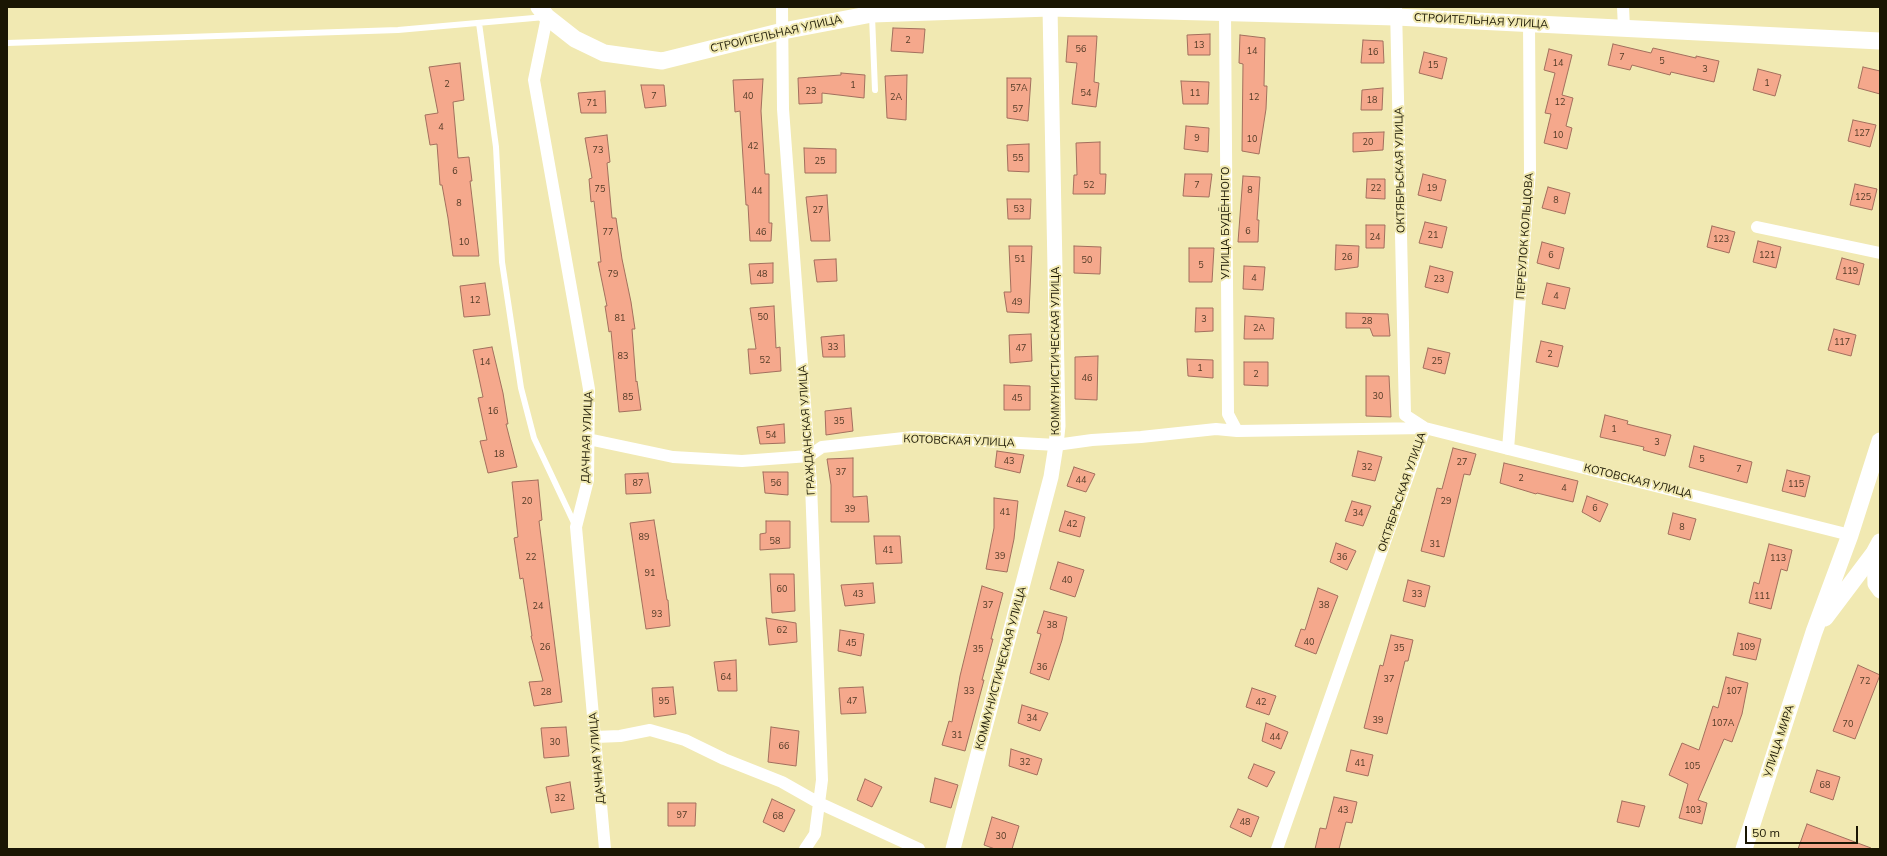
<!DOCTYPE html>
<html>
<head>
<meta charset="utf-8">
<style>
	body { margin:0 }
	#map { position:relative; width:1887px; height:856px; overflow:hidden; background:#f1e9b2; font-family:Mulish,sans-serif }
	canvas { display:block }
	.frame { position:absolute; inset:0; border:8px solid #1a1603; pointer-events:none }
	.scale { position:absolute; left:1745px; top:826px; width:113px; height:18px; box-sizing:border-box; border:2px solid #1a1603; border-top:0; padding-left:5px; font-size:12px; line-height:14px; white-space:nowrap; color:#1a1603; -webkit-text-stroke:3px #f1e9b2; paint-order:stroke }
</style>
</head>
<body>
<div id="map">
<canvas width="1887" height="856"></canvas>
<div class="frame"></div>
<div class="scale">50 m</div>
</div>
<script>
const context = document.querySelector('canvas').getContext('2d');
context.lineJoin = 'round';
function paint(path, color) { context.fillStyle = color; context.fill(path, 'evenodd'); }
const toPath = rows => new Path2D(rows.map(r => 'M' + r).join(''));
function strokePath(path, color, width, dash) { context.strokeStyle = color; context.lineWidth = width; context.lineCap = dash ? 'butt' : 'round'; context.setLineDash(dash || []); context.stroke(path); }
function drawText(font, color, halo, rows, align = 'center') {
  context.font = font + ' Mulish,sans-serif'; context.lineWidth = 4; context.setLineDash([]); context.textBaseline = 'middle'; context.strokeStyle = halo; context.fillStyle = color; for (const [text, x, y, turn = 0] of rows) {
    context.save(); context.translate(x, y); context.rotate((+turn || 0) * Math.PI / 180); context.textAlign = isNaN(turn) ? turn : align; if (halo) context.strokeText(text, 0, 0); context.fillText(text, 0, 0); context.restore();
  }
}
const building = toPath([
	[893,28,925,29,923,53,891,51,893,28],
	[1210,34,1210,55,1188,55,1187,35,1210,34],
	[1240,35,1265,38,1264,86,1267,86,1266,109,1259,154,1242,151,1243,64,1239,63,1240,35],
	[1068,36,1097,36,1094,82,1099,83,1096,107,1072,104,1077,63,1066,62,1068,36],
	[1363,40,1383,41,1384,63,1361,63,1363,40],
	[1613,44,1651,53,1653,48,1696,58,1696,56,1719,61,1714,82,1671,72,1670,75,1632,65,1630,70,1608,65,1613,44],
	[1549,49,1572,55,1562,95,1573,98,1566,126,1572,128,1567,149,1544,143,1551,114,1545,113,1555,73,1544,70,1549,49],
	[1424,52,1447,58,1442,79,1419,73,1424,52],
	[460,63,464,100,453,102,458,158,469,157,472,181,470,181,479,256,453,256,448,218,442,185,440,185,437,144,430,145,425,115,438,113,429,67,460,63],
	[1863,67,1880,71,1880,94,1858,88,1863,67],
	[1758,69,1781,75,1775,96,1753,90,1758,69],
	[841,73,865,75,864,98,822,93,822,103,799,104,798,78,841,75,841,73],
	[907,75,906,120,887,118,885,76,907,75],
	[1007,78,1031,78,1028,121,1007,118,1007,78],
	[763,79,761,111,765,174,769,174,769,223,772,223,771,241,750,241,748,205,746,205,740,111,735,112,733,80,763,79],
	[1181,81,1209,82,1208,104,1183,104,1181,81],
	[641,85,664,85,666,106,645,108,641,85],
	[1383,88,1382,110,1361,110,1362,90,1383,88],
	[605,91,606,113,581,113,578,93,605,91],
	[1853,120,1876,125,1870,147,1848,141,1853,120],
	[1186,126,1209,128,1208,152,1184,149,1186,126],
	[1384,132,1383,150,1353,152,1353,133,1384,132],
	[607,135,610,162,607,163,612,218,616,218,622,259,631,302,635,329,632,329,636,382,637,381,641,410,619,412,611,331,609,332,605,306,607,306,598,262,601,262,594,201,591,202,589,179,592,178,585,138,607,135],
	[1100,142,1100,174,1106,174,1105,194,1073,194,1074,175,1077,175,1076,143,1100,142],
	[1029,144,1029,172,1008,171,1007,145,1029,144],
	[804,148,836,149,836,173,805,173,804,148],
	[1185,174,1212,174,1209,197,1183,196,1185,174],
	[1423,174,1446,180,1441,201,1418,195,1423,174],
	[1243,176,1260,177,1257,220,1259,220,1258,242,1238,242,1243,176],
	[1367,179,1385,179,1385,199,1366,198,1367,179],
	[1855,184,1877,189,1872,210,1850,205,1855,184],
	[1548,187,1570,193,1565,214,1542,208,1548,187],
	[827,195,830,241,811,241,806,197,827,195],
	[1007,199,1031,199,1030,219,1008,219,1007,199],
	[1425,222,1447,227,1442,248,1419,243,1425,222],
	[1366,225,1385,225,1384,248,1366,248,1366,225],
	[1712,226,1735,232,1729,253,1707,247,1712,226],
	[1758,241,1781,247,1776,268,1753,262,1758,241],
	[1542,242,1564,248,1559,269,1537,263,1542,242],
	[1336,245,1359,246,1358,267,1335,270,1336,245],
	[1009,246,1032,246,1029,313,1007,312,1004,292,1011,292,1009,246],
	[1074,246,1101,247,1100,274,1074,273,1074,246],
	[1189,248,1214,248,1212,282,1189,282,1189,248],
	[1842,258,1864,264,1859,285,1836,279,1842,258],
	[836,259,837,281,817,282,814,260,836,259],
	[773,263,773,283,751,284,749,264,773,263],
	[1244,266,1265,267,1263,290,1243,289,1244,266],
	[1430,266,1453,272,1448,293,1425,287,1430,266],
	[485,283,490,315,464,317,460,286,485,283],
	[1547,283,1570,288,1565,309,1542,304,1547,283],
	[774,306,776,348,780,347,781,371,750,374,748,349,756,349,750,308,774,306],
	[1196,308,1213,308,1213,331,1195,332,1196,308],
	[1346,313,1388,314,1390,336,1373,336,1370,328,1346,328,1346,313],
	[1245,316,1274,318,1273,339,1244,339,1245,316],
	[1834,329,1856,335,1851,356,1828,350,1834,329],
	[1031,334,1032,361,1010,363,1009,335,1031,334],
	[844,335,845,357,823,357,821,337,844,335],
	[1541,341,1563,346,1558,367,1536,362,1541,341],
	[492,347,503,393,508,424,506,424,517,467,488,473,480,441,487,440,478,398,483,397,473,350,492,347],
	[1428,348,1450,353,1445,374,1423,368,1428,348],
	[1098,356,1097,400,1075,399,1075,357,1098,356],
	[1187,359,1213,360,1213,378,1188,376,1187,359],
	[1244,362,1268,362,1268,386,1244,385,1244,362],
	[1366,376,1389,376,1391,417,1366,416,1366,376],
	[1004,385,1030,386,1030,410,1004,410,1004,385],
	[851,408,853,431,826,435,825,411,851,408],
	[1605,415,1628,421,1627,424,1671,435,1665,456,1643,450,1644,447,1600,437,1605,415],
	[784,424,785,443,760,444,757,427,784,424],
	[1694,446,1752,462,1747,483,1689,467,1694,446],
	[1453,448,1476,454,1470,475,1464,474,1444,557,1421,551,1437,488,1442,489,1453,448],
	[997,451,1024,455,1020,473,995,467,997,451],
	[1358,451,1382,457,1375,481,1352,476,1358,451],
	[853,458,853,497,867,496,869,522,831,522,831,485,827,459,853,458],
	[1504,463,1578,481,1573,502,1537,493,1536,494,1500,483,1504,463],
	[1074,467,1095,474,1086,492,1067,486,1074,467],
	[1787,470,1810,476,1805,497,1782,491,1787,470],
	[763,472,788,472,788,495,765,493,763,472],
	[648,473,651,493,626,494,625,474,648,473],
	[538,480,542,520,539,521,562,702,534,706,529,682,543,681,531,636,532,636,523,578,520,579,514,538,518,537,512,482,538,480],
	[1587,496,1608,504,1600,522,1582,512,1587,496],
	[994,498,1018,501,1014,539,1007,572,986,569,994,528,994,498],
	[1352,501,1371,506,1363,526,1345,521,1352,501],
	[1065,511,1085,517,1080,537,1059,531,1065,511],
	[1673,513,1696,519,1690,540,1668,534,1673,513],
	[654,520,667,600,668,600,670,626,646,629,630,523,654,520],
	[766,521,790,521,790,548,760,550,760,534,766,533,766,521],
	[874,536,900,536,902,563,876,564,874,536],
	[1336,543,1356,551,1347,570,1330,562,1336,543],
	[1769,544,1792,550,1787,571,1781,569,1771,609,1749,603,1754,582,1759,584,1769,544],
	[1058,562,1084,570,1075,597,1050,589,1058,562],
	[770,574,794,574,795,611,772,613,770,574],
	[1408,580,1430,586,1425,607,1403,601,1408,580],
	[873,583,875,603,845,606,841,585,873,583],
	[982,586,1003,593,991,639,993,639,982,680,984,680,965,751,942,745,949,721,952,722,960,676,982,586],
	[1318,588,1338,596,1316,654,1295,646,1301,629,1305,630,1318,588],
	[1044,611,1067,617,1062,640,1049,680,1030,673,1041,634,1037,633,1044,611],
	[766,618,796,623,797,642,769,645,766,618],
	[840,630,864,634,861,656,838,651,840,630],
	[1738,633,1761,639,1756,660,1733,655,1738,633],
	[1391,635,1413,640,1408,661,1405,661,1387,734,1364,728,1380,665,1383,666,1391,635],
	[736,660,737,691,718,691,714,662,736,660],
	[1858,665,1880,675,1855,739,1833,731,1858,665],
	[1726,677,1748,683,1742,714,1732,742,1724,739,1698,800,1707,803,1702,824,1679,818,1688,784,1669,775,1682,743,1699,750,1713,706,1718,708,1726,677],
	[673,687,676,714,654,717,652,688,673,687],
	[863,687,866,713,841,714,839,688,863,687],
	[1252,688,1276,696,1269,715,1246,707,1252,688],
	[1022,705,1048,713,1040,731,1018,723,1022,705],
	[1266,723,1288,732,1281,749,1262,741,1266,723],
	[566,727,569,756,544,758,541,728,566,727],
	[771,727,799,731,796,766,768,762,771,727],
	[1011,749,1042,759,1037,775,1009,766,1011,749],
	[1351,750,1373,755,1368,776,1346,771,1351,750],
	[1254,764,1275,772,1267,787,1248,778,1254,764],
	[1817,770,1840,777,1833,800,1810,792,1817,770],
	[935,778,958,785,951,808,930,802,935,778],
	[865,779,882,787,872,807,857,800,865,779],
	[570,782,574,809,551,813,546,787,570,782],
	[1334,797,1357,802,1352,823,1346,822,1339,849,1315,849,1320,828,1326,829,1334,797],
	[772,799,795,810,784,832,763,822,772,799],
	[1622,801,1645,806,1639,827,1617,822,1622,801],
	[668,803,696,803,695,826,668,826,668,803],
	[1238,809,1259,817,1251,837,1230,827,1238,809],
	[992,817,1019,826,1012,849,995,849,984,845,992,817],
	[1807,824,1871,848,1871,849,1798,849,1807,824]
]);
const service = toPath([
	[872,16,875,90],
	[479,23,496,147,502,262,521,388,534,438,575,525],
	[7,43,398,30,545,17]
]);
const minor = toPath([
	[782,7,783,109,811,484,822,780,815,834,805,849],
	[1623,7,1624,28],
	[1225,12,1228,414,1237,431],
	[547,17,534,80,589,389,588,480,576,527,605,849],
	[1757,227,1880,253],
	[588,439,673,457,742,461,809,456,822,447,913,437,1056,445,1092,440,1141,437,1216,429,1237,431,1425,428,1850,535],
	[1508,449,1530,171,1529,23],
	[595,737,620,736,650,730,685,740,724,759,782,782,819,803,919,849],
	[1277,849,1425,428,1405,415,1396,7]
]);
const tertiary = toPath([
	[1874,553,1875,584,1880,591],
	[953,849,1051,477,1056,445,1058,426,1050,8]
]);
const secondary = toPath([
	[539,7,547,17,575,39,604,53,662,61,783,31,872,14,1050,8,1396,17,1880,41],
	[1825,618,1874,553,1880,542],
	[1744,849,1814,632,1850,535,1880,441]
]);
const numberNames = [
	["2",908,40],
	["13",1199,45],
	["56",1081,49],
	["14",1252,51],
	["16",1373,52],
	["7",1622,57],
	["5",1662,61],
	["14",1558,63],
	["15",1433,65],
	["3",1705,69],
	["1",1767,83],
	["2",447,84],
	["1",853,85],
	["57А",1019,88],
	["23",811,91],
	["54",1086,93],
	["11",1195,93],
	["7",654,96],
	["40",748,96],
	["2А",896,97],
	["12",1254,97],
	["18",1372,100],
	["12",1560,102],
	["71",592,103],
	["57",1018,109],
	["4",441,127],
	["127",1862,133],
	["10",1558,135],
	["9",1197,138],
	["10",1252,139],
	["20",1368,142],
	["42",753,146],
	["73",598,150],
	["55",1018,158],
	["25",820,161],
	["6",455,171],
	["52",1089,185],
	["7",1197,185],
	["22",1376,188],
	["19",1432,188],
	["75",600,189],
	["8",1250,190],
	["44",757,191],
	["125",1863,197],
	["8",1556,200],
	["8",459,203],
	["53",1019,209],
	["27",818,210],
	["6",1248,231],
	["77",608,232],
	["46",761,232],
	["21",1433,235],
	["24",1375,237],
	["123",1721,239],
	["10",464,242],
	["6",1551,255],
	["121",1767,255],
	["26",1347,257],
	["51",1020,259],
	["50",1087,260],
	["5",1201,265],
	["119",1850,271],
	["79",613,274],
	["48",762,274],
	["4",1254,278],
	["23",1439,279],
	["4",1556,296],
	["12",475,300],
	["49",1017,302],
	["50",763,317],
	["81",620,318],
	["3",1204,319],
	["28",1367,321],
	["2А",1259,328],
	["117",1842,342],
	["33",833,347],
	["47",1021,348],
	["2",1550,354],
	["83",623,356],
	["52",765,360],
	["25",1437,361],
	["14",485,362],
	["1",1200,368],
	["2",1256,374],
	["46",1087,378],
	["30",1378,396],
	["85",628,397],
	["45",1017,398],
	["16",493,411],
	["35",839,421],
	["1",1614,429],
	["54",771,435],
	["3",1657,442],
	["18",499,454],
	["5",1702,459],
	["43",1009,461],
	["27",1462,462],
	["32",1367,467],
	["7",1739,469],
	["37",841,472],
	["2",1521,478],
	["44",1081,480],
	["87",638,483],
	["56",776,483],
	["115",1796,484],
	["4",1564,488],
	["20",527,501],
	["29",1446,501],
	["6",1595,508],
	["39",850,509],
	["41",1005,512],
	["34",1358,513],
	["42",1072,524],
	["8",1682,527],
	["89",644,537],
	["58",775,541],
	["31",1435,544],
	["41",888,550],
	["39",1000,556],
	["22",531,557],
	["36",1342,557],
	["113",1778,558],
	["91",650,573],
	["40",1067,580],
	["60",782,589],
	["43",858,594],
	["33",1417,594],
	["111",1762,596],
	["37",988,605],
	["38",1324,605],
	["24",538,606],
	["93",657,614],
	["38",1052,625],
	["62",782,630],
	["40",1309,642],
	["45",851,643],
	["26",545,647],
	["109",1747,647],
	["35",1399,648],
	["35",978,649],
	["36",1042,667],
	["64",726,677],
	["37",1389,679],
	["72",1865,681],
	["33",969,691],
	["107",1734,691],
	["28",546,692],
	["95",664,701],
	["47",852,701],
	["42",1261,702],
	["34",1032,718],
	["39",1378,720],
	["107А",1723,723],
	["70",1848,724],
	["31",957,735],
	["44",1275,737],
	["30",555,742],
	["66",784,746],
	["32",1025,762],
	["41",1360,763],
	["105",1692,766],
	["68",1825,785],
	["32",560,798],
	["43",1343,810],
	["103",1693,810],
	["97",682,815],
	["68",778,816],
	["48",1245,822],
	["30",1001,836]
];
const streetNames = [
	["СТРОИТЕЛЬНАЯ УЛИЦА",1481,21,3],
	["СТРОИТЕЛЬНАЯ УЛИЦА",776,34,-13],
	["ОКТЯБРЬСКАЯ УЛИЦА",1400,170,-91],
	["УЛИЦА БУДЁННОГО",1226,223,-90],
	["ПЕРЕУЛОК КОЛЬЦОВА",1525,236,-86],
	["КОММУНИСТИЧЕСКАЯ УЛИЦА",1056,351,-90],
	["ГРАЖДАНСКАЯ УЛИЦА",807,430,-94],
	["ДАЧНАЯ УЛИЦА",587,437,-88],
	["КОТОВСКАЯ УЛИЦА",959,441,2],
	["КОТОВСКАЯ УЛИЦА",1638,481,14],
	["ОКТЯБРЬСКАЯ УЛИЦА",1402,492,-71],
	["КОММУНИСТИЧЕСКАЯ УЛИЦА",1001,668,-75],
	["УЛИЦА МИРА",1779,741,-72],
	["ДАЧНАЯ УЛИЦА",597,758,-95]
];
paint(building, '#f5a88c');
strokePath(building, '#a26f5d', 1);
strokePath(service, '#fff', 6);
strokePath(minor, '#fff', 12);
strokePath(tertiary, '#fff', 15);
strokePath(secondary, '#fff', 17);
drawText('9px', '#513a25', null, numberNames);
drawText('11px', '#1a1603', '#f1e9b2', streetNames);
</script>
</body>
</html>
